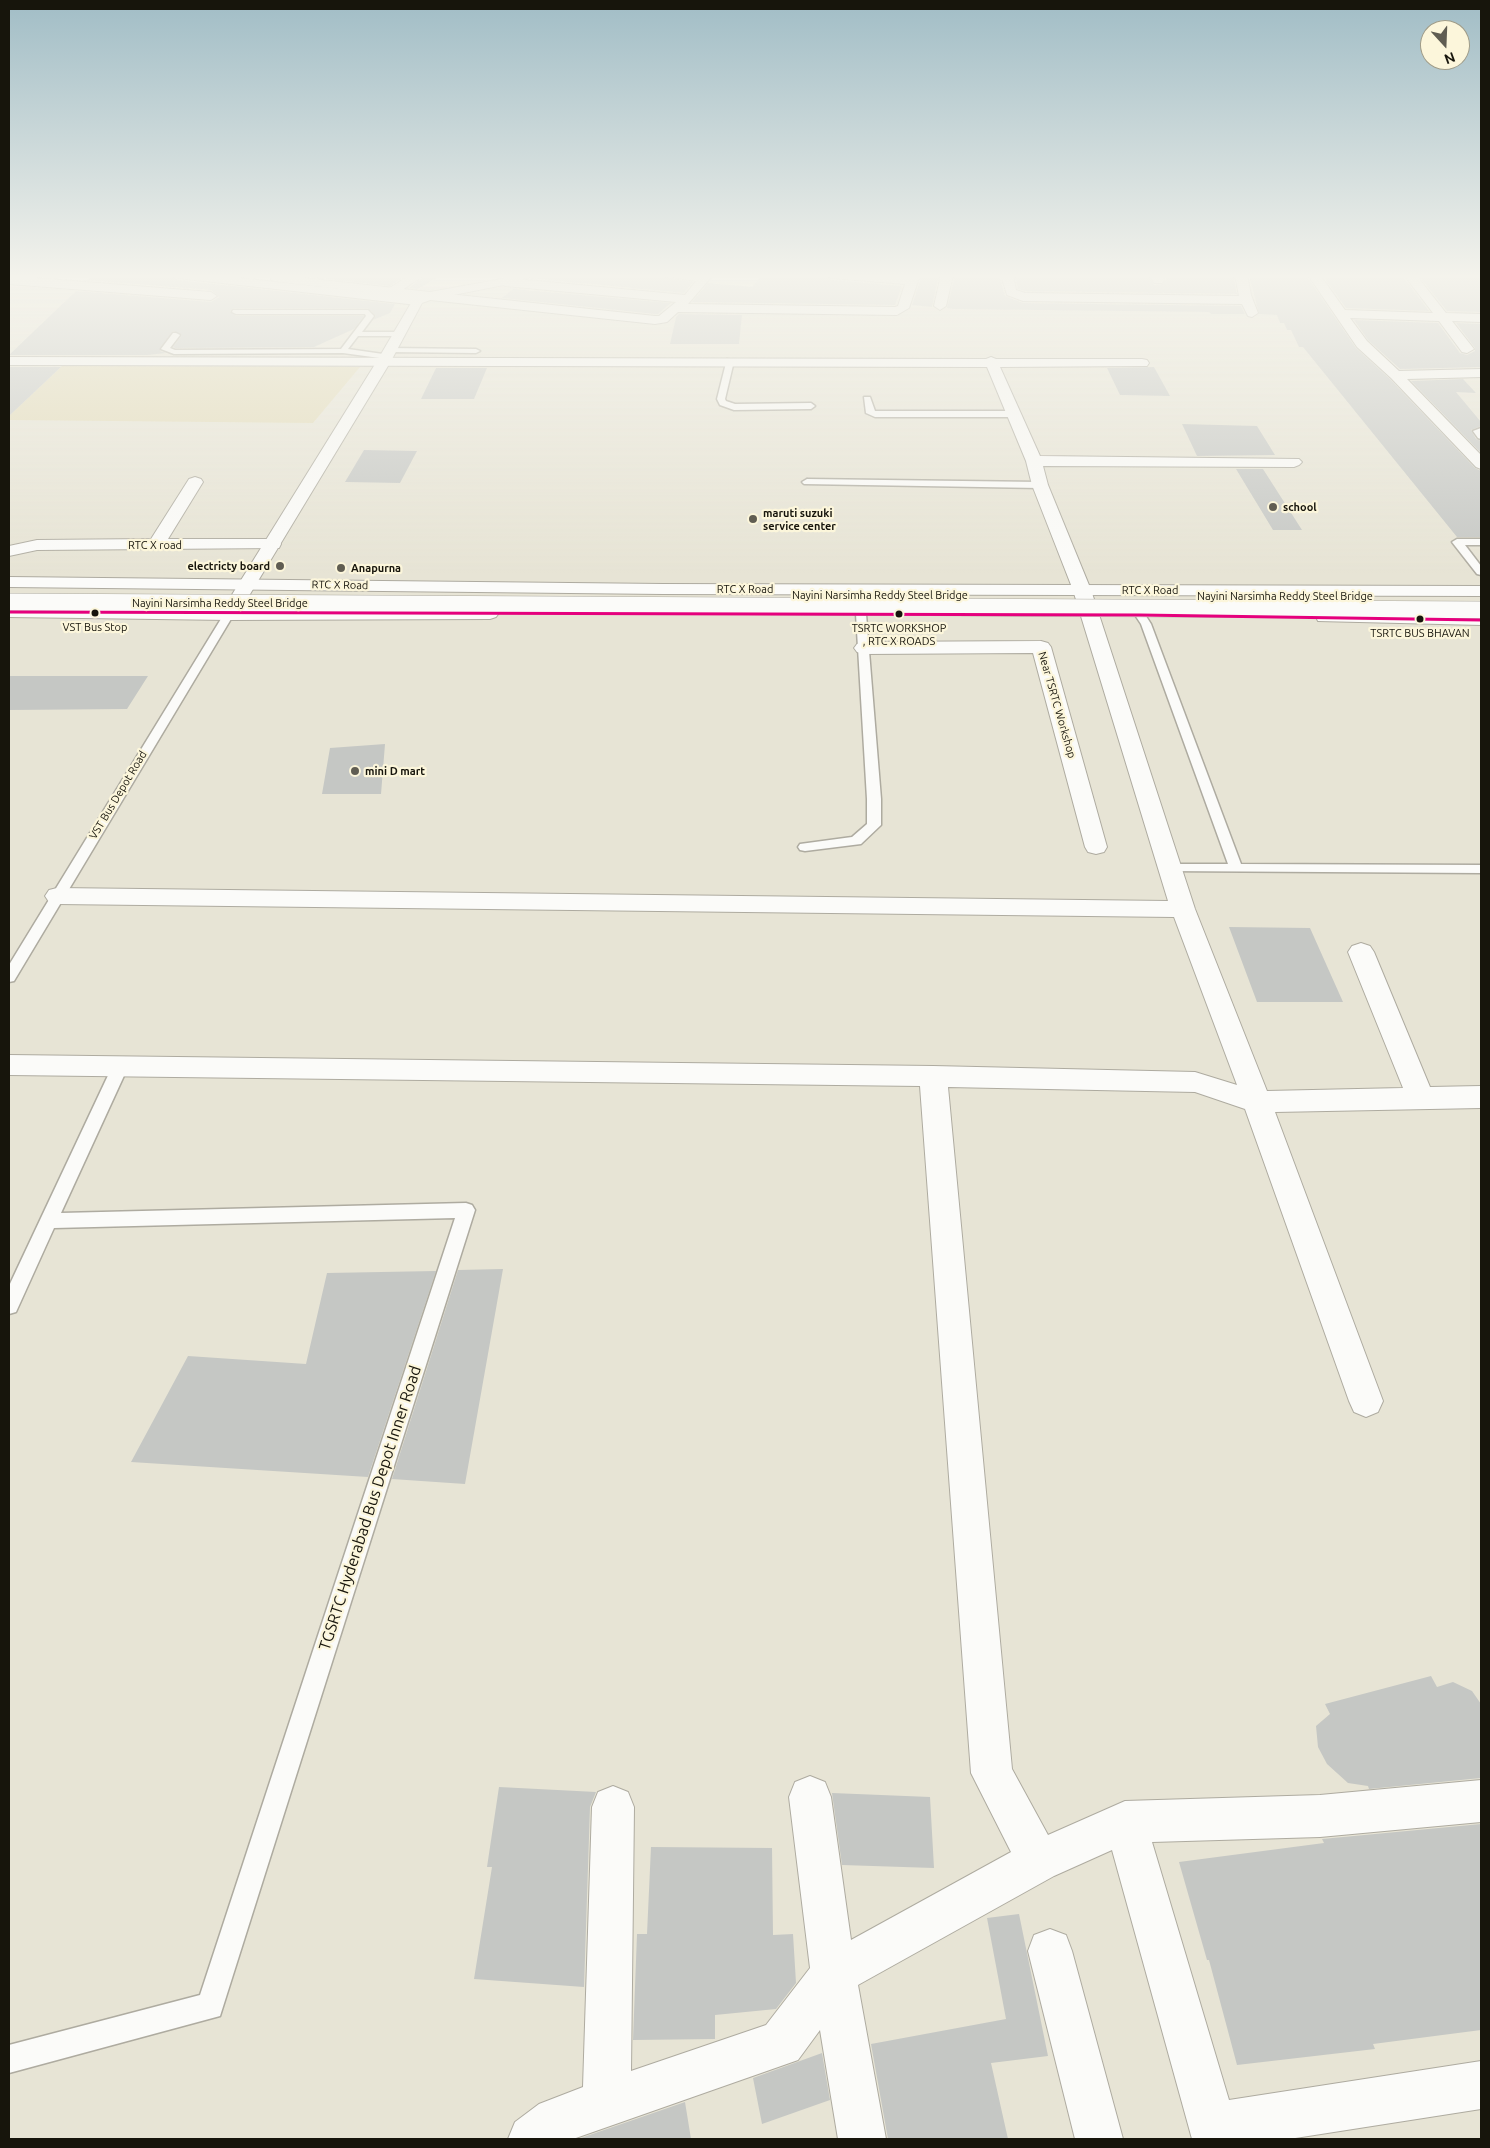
<!DOCTYPE html>
<html>
<head>
<meta charset="utf-8">
<style>
	body { margin:0 }
	#map { position:relative; width:1490px; height:2148px; overflow:hidden; background:#e7e4d5; font-family:Ubuntu,sans-serif }
	canvas { display:block }
	.frame { position:absolute; inset:0; border:10px solid #17150c; pointer-events:none }
	.north { position:absolute; left:1420px; top:20px; width:50px; height:50px; box-sizing:border-box; background:#fcf6db; border:1px solid #a09c88; border-radius:50%; rotate:160deg; font-size:14px; font-weight:700; line-height:20px; text-align:center; color:#17150c }
	.north::after { content:''; display:block; margin:auto; width:18px; height:22px; background:#605d52; clip-path:polygon(50% 0,100% 100%,50% 72%,0 100%) }
</style>
</head>
<body>
<div id="map">
<canvas width="1490" height="2148"></canvas>
<div class="frame"></div>
<div class="north">N</div>
</div>
<script>
const context = document.querySelector('canvas').getContext('2d');
context.lineJoin = 'round';
function paint(path, color) { context.fillStyle = color; context.fill(path, 'evenodd'); }
const toPath = rows => new Path2D(rows.map(r => 'M' + r).join(''));
function strokePath(path, color, width, dash) { context.strokeStyle = color; context.lineWidth = width; context.lineCap = dash ? 'butt' : 'round'; context.setLineDash(dash || []); context.stroke(path); }
function drawText(font, color, halo, rows, align = 'center') {
  context.font = font + ' Ubuntu,sans-serif'; context.lineWidth = 4.5; context.setLineDash([]); context.textBaseline = 'middle'; context.strokeStyle = halo; context.fillStyle = color; for (const [text, x, y, turn = 0] of rows) {
    context.save(); context.translate(x, y); context.rotate((+turn || 0) * Math.PI / 180); context.textAlign = isNaN(turn) ? turn : align; if (halo) context.strokeText(text, 0, 0); context.fillText(text, 0, 0); context.restore();
  }
}
const green = toPath([
	[62,366,360,367,313,423,9,420,9,416]
]);
const building = toPath([
	[94,275,170,275,178,280,395,304,390,313,373,320,376,316,368,308,233,308,230,311,236,316,364,316,354,329,314,347,175,348,173,347,182,335,173,331,160,348,160,351,166,353,148,355,9,355,76,291,211,302,219,297,211,290,88,280],
	[293,275,407,275,390,286],
	[426,275,441,275,418,289,409,288],
	[533,275,645,275,672,278,693,282,684,293,530,278],
	[762,275,822,275,832,280,902,286,895,305,692,302,708,283,752,287],
	[922,275,939,275,932,307,912,305],
	[955,275,999,275,1005,296,1023,303,1241,306,1245,314,1211,314,1209,312,953,309,947,308],
	[1015,275,1148,275,1154,285,1163,284,1166,280,1164,275,1233,275,1237,294,1025,291,1018,289],
	[1249,275,1284,277,1283,275,1306,275,1356,348,1390,379,1475,468,1481,471,1481,537,1457,537,1303,347,1299,347,1291,330,1287,330,1284,323,1280,323,1277,315,1259,314],
	[1322,275,1402,275,1429,311,1346,308],
	[1418,275,1481,275,1481,312,1447,311],
	[513,289,671,303,658,314,655,314,502,298],
	[679,314,742,315,739,344,670,344,676,317],
	[1354,320,1438,323,1460,353,1467,355,1475,351,1475,348,1456,323,1481,324,1481,367,1400,369,1368,340],
	[9,367,61,367,9,416],
	[1154,367,1170,396,1120,395,1107,368],
	[436,368,487,368,474,399,421,399],
	[1463,379,1476,393,1456,392,1481,422,1481,426,1471,430,1476,439,1481,441,1481,453,1411,381],
	[1182,424,1257,426,1275,455,1197,456],
	[364,450,417,451,400,483,345,482],
	[1236,469,1263,469,1302,530,1273,530],
	[9,676,148,676,127,709,9,710],
	[385,744,381,794,322,794,330,748],
	[1229,927,1310,928,1343,1002,1257,1002],
	[503,1269,465,1484,392,1479,458,1270],
	[436,1271,368,1477,131,1462,188,1356,306,1364,327,1273],
	[1431,1676,1437,1687,1453,1682,1472,1691,1481,1704,1481,1778,1369,1789,1368,1786,1348,1783,1327,1764,1318,1747,1316,1726,1330,1714,1325,1704],
	[499,1787,596,1792,590,1807,584,1987,474,1979,492,1867,487,1867],
	[832,1793,930,1797,934,1868,842,1865],
	[1481,1824,1481,2030,1373,2044,1375,2049,1237,2065,1209,1960,1207,1960,1179,1862,1324,1843,1322,1839],
	[651,1847,772,1848,773,1935,793,1934,796,1983,776,2009,715,2015,715,2039,633,2040,637,1934,647,1934],
	[1019,1914,1048,2056,991,2063,1008,2139,888,2139,871,2044,1006,2019,987,1918],
	[822,2053,830,2100,762,2124,753,2078],
	[685,2102,691,2139,578,2139]
]);
const lane = toPath([
	[233,310,368,310,374,316,362,332,399,332,403,334,399,336,358,336,348,349,390,355,391,357,387,359,343,353,174,354,161,349,173,333,176,333,180,335,170,348,175,350,341,349,366,316,365,314,236,314,232,312,233,310],
	[387,348,476,349,480,351,476,353,390,352,387,352,387,348],
	[727,359,734,361,725,399,726,401,735,404,811,403,815,406,811,409,734,410,720,405,717,399,727,359],
	[864,397,870,397,875,411,1014,411,1018,414,1014,417,875,417,866,413,864,397],
	[1481,428,1481,439,1478,438,1473,431,1481,428],
	[807,479,1040,482,1045,485,1040,488,804,484,802,482,807,479],
	[1457,539,1481,539,1481,545,1465,545,1481,566,1481,575,1477,574,1452,542,1457,539],
	[229,611,234,614,14,981,9,982,9,965,224,614,229,611],
	[861,611,866,614,881,799,881,825,861,844,805,851,800,850,798,847,800,844,852,837,867,824,867,799,856,614,861,611],
	[1140,612,1144,613,1151,624,1241,864,1481,865,1481,873,1165,871,1163,868,1165,865,1170,864,1228,864,1141,624,1135,615,1140,612],
	[120,1061,126,1063,128,1067,61,1213,466,1203,472,1205,475,1210,220,2016,9,2073,9,2045,200,1995,455,1218,54,1228,16,1312,9,1314,9,1286,112,1067,114,1063,120,1061]
]);
const street = toPath([
	[172,275,210,275,388,294,386,292,388,289,410,275,424,275,395,295,417,297,423,301,417,305,178,278,172,275],
	[671,275,713,275,688,304,895,307,898,306,905,284,832,278,826,275,907,277,908,275,920,275,909,308,897,315,678,312,667,322,655,324,430,300,424,296,430,292,655,316,659,316,676,302,505,286,499,282,505,278,685,295,696,281,677,278,671,275],
	[941,275,953,275,946,306,940,310,934,306,941,275],
	[1001,275,1013,275,1016,290,1025,293,1239,296,1235,275,1247,275,1251,295,1258,313,1252,317,1248,316,1242,304,1023,301,1007,295,1001,275],
	[1150,275,1162,275,1164,281,1162,283,1154,283,1150,275],
	[1308,275,1320,275,1345,310,1433,313,1404,275,1416,275,1446,313,1481,314,1481,322,1452,321,1474,349,1467,353,1462,352,1439,321,1350,318,1367,341,1399,371,1481,369,1481,377,1407,379,1481,455,1481,469,1476,467,1391,378,1357,347,1308,275],
	[9,276,211,292,217,296,211,300,9,284,9,276],
	[9,357,986,359,991,357,996,359,1142,359,1147,360,1149,363,1147,366,1000,367,1040,456,1299,459,1302,462,1299,465,1294,467,1043,466,1048,485,1091,590,1195,909,1267,1091,1403,1088,1348,952,1352,946,1361,943,1370,946,1374,952,1430,1087,1481,1086,1481,1108,1275,1112,1383,1401,1378,1412,1366,1417,1354,1412,1349,1401,1245,1109,1195,1092,948,1087,1012,1769,1048,1835,1125,1801,1320,1795,1481,1780,1481,1822,1320,1837,1152,1842,1229,2100,1481,2061,1481,2109,1289,2139,1192,2139,1112,1850,1054,1876,858,1985,886,2139,838,2139,820,2030,798,2060,781,2066,573,2139,508,2139,515,2122,539,2104,583,2087,592,1807,598,1792,613,1786,628,1792,634,1807,631,2071,766,2025,810,1968,789,1797,795,1782,810,1776,825,1782,831,1797,851,1940,1011,1852,971,1773,920,1086,9,1075,9,1055,933,1066,1195,1072,1237,1085,1174,917,57,904,49,902,45,896,49,890,57,888,1168,901,1073,590,1032,485,1026,461,987,367,9,365,9,357],
	[195,477,201,479,203,482,168,539,273,539,279,540,281,544,279,548,37,550,9,556,9,546,37,540,151,539,189,479,195,477],
	[1041,641,1048,643,1051,647,1107,847,1104,852,1096,854,1088,852,1085,847,1033,653,864,654,857,652,854,648,857,644,864,642,1041,641],
	[1050,1929,1066,1935,1072,1951,1123,2139,1075,2139,1028,1951,1034,1935,1050,1929]
]);
const secondary = toPath([
	[277,275,430,292,502,279,514,275,531,275,529,277,509,284,433,299,422,303,391,361,238,614,235,618,229,620,223,618,220,614,377,361,414,298,273,281,271,279,273,277,277,275]
]);
const primary = toPath([
	[9,577,663,584,1481,586,1481,596,663,594,9,587,9,577],
	[9,607,229,608,490,607,496,609,499,613,496,617,490,619,229,620,9,617,9,607],
	[1325,611,1481,614,1481,625,1318,621,1316,617,1318,613,1325,611]
]);
const primaryBridge = toPath([
	[9,602,1481,610]
]);
const bus1 = toPath([
	[9,612,1140,615,1481,620]
]);
const markers = [
	[1273,507,5,"#605d52"],
	[753,519,5,"#605d52"],
	[280,566,5,"#605d52"],
	[341,568,5,"#605d52"],
	[95,613,4.5,"#17150c"],
	[899,614,4.5,"#17150c"],
	[1420,619,4.5,"#17150c"],
	[355,771,5,"#605d52"]
];
const farPoinames = [
	["school",1283,507],
	["maruti suzuki",763,513],
	["service center",763,526],
	["electricty board",270,566,"right"],
	["Anapurna",351,568],
	["mini D mart",365,771]
];
const farStreetnames = [
	["RTC X road",155,545],
	["RTC X Road",340,585,1],
	["RTC X Road",745,589],
	["RTC X Road",1150,590],
	["Nayini Narsimha Reddy Steel Bridge",880,595],
	["Nayini Narsimha Reddy Steel Bridge",1285,596],
	["Nayini Narsimha Reddy Steel Bridge",220,603],
	["Near TSRTC Workshop",1057,705,74],
	["VST Bus Depot Road",118,795,-59]
];
const farBusnames = [
	["VST Bus Stop",95,627],
	["TSRTC WORKSHOP",899,628],
	[", RTC X ROADS",899,641],
	["TSRTC BUS BHAVAN",1420,633]
];
const nearStreetnames = [
	["TGSRTC Hyderabad Bus Depot Inner Road",370,1508,-72]
];
paint(green, '#e2dab6');
paint(building, '#c5c7c4');
strokePath(lane, '#aeaba0', 3);
strokePath(street, '#aeaba0', 2);
strokePath(secondary, '#aeaba0', 2);
strokePath(primary, '#aeaba0', 2);
paint(lane, '#fbfbf9');
paint(street, '#fbfbf9');
paint(secondary, '#fbfbf9');
paint(primary, '#fbfbf9');
strokePath(primaryBridge, '#aeaba0', 18, []);
strokePath(primaryBridge, '#fbfbf9', 17);
strokePath(bus1, '#e5007d', 3);
const sky = context.createLinearGradient(0, 0, 0, 576);
sky.addColorStop(0, '#a1bdc6');
sky.addColorStop(0.48, '#f4f3ec');
sky.addColorStop(1, '#f4f3ec00');
context.fillStyle = sky;
context.fillRect(0, 0, 1490, 576);
for (const [x, y, r, color] of markers) { const dot = new Path2D(); dot.arc(x, y, r, 0, 2 * Math.PI); context.fillStyle = color; context.fill(dot); strokePath(dot, '#fcf6db', 2); }
drawText('bold 11px', '#17150c', '#fcf6db', farPoinames, 'left');
drawText('11px', '#17150c', '#fcf6db', farStreetnames);
drawText('11px', '#17150c', '#fcf6db', farBusnames);
drawText('16px', '#17150c', '#fcf6db', nearStreetnames);
</script>
</body>
</html>
